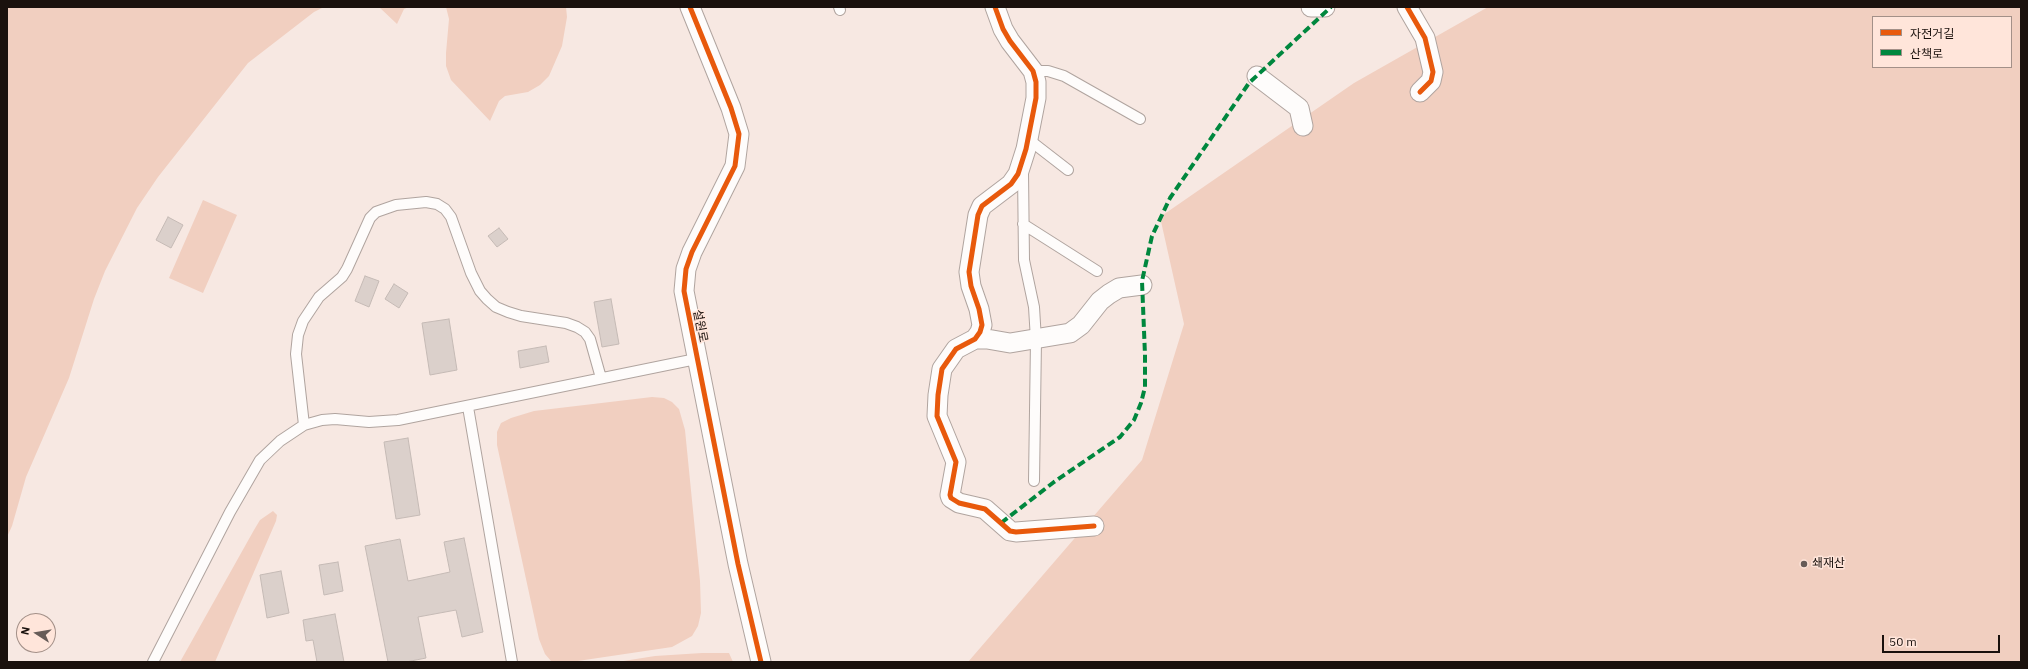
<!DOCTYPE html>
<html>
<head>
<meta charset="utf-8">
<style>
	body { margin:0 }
	#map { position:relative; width:2028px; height:669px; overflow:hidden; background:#f7e8e2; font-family:"IBM Plex Sans","Noto Sans KR",sans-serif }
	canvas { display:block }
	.frame { position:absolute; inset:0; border:8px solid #1a110d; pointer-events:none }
	.legend { position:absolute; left:1872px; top:16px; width:140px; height:52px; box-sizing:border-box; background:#ffe5da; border:1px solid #a39088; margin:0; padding:5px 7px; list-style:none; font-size:12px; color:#1a110d }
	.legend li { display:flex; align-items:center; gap:8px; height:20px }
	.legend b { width:20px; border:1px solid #a39088 }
	.north { position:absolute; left:16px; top:613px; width:40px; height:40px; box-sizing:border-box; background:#ffe5da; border:1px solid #a39088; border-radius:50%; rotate:282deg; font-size:11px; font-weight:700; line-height:16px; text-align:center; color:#1a110d }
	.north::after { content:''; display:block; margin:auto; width:14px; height:18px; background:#675c58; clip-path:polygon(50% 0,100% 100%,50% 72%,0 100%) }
	.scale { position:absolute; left:1882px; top:635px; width:118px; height:18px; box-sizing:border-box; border:2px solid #1a110d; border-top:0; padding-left:5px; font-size:12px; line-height:14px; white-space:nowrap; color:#1a110d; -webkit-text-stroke:3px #ffe5da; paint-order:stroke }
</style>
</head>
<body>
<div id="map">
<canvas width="2028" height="669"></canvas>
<div class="frame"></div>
<ul class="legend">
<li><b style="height:5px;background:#e8590c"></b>자전거길</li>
<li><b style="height:5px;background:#00873e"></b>산책로</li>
</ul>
<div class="north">N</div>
<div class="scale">50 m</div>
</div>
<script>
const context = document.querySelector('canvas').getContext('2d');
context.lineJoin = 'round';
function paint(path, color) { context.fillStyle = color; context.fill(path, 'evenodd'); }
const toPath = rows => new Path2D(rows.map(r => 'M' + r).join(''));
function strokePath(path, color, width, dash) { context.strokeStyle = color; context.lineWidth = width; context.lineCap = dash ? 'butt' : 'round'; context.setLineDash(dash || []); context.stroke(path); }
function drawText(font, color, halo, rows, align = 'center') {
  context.font = font + ' "IBM Plex Sans","Noto Sans KR",sans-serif'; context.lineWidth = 3; context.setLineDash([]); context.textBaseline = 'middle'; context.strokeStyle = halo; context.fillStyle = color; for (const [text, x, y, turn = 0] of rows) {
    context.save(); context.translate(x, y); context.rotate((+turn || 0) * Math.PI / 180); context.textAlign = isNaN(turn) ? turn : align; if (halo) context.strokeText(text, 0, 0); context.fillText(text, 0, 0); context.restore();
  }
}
const green = toPath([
	[7,7,324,7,314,12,248,63,158,177,137,208,105,271,94,299,69,378,26,477,12,526,7,537],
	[379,7,409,7,404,9,397,24],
	[446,7,566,7,567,17,562,46,549,76,540,85,528,92,505,96,499,101,490,121,451,80,446,66,446,53,449,19],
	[1488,7,2021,7,2021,662,968,662,1142,460,1184,324,1160,217,1354,83],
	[1873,17,2011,17,2011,67,1873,67],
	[203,200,237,215,203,293,169,278],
	[652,397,664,398,672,402,679,409,685,430,700,581,701,613,698,626,692,636,672,647,571,662,551,661,545,654,539,639,497,445,497,432,501,423,511,418,534,411],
	[273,511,277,515,276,521,215,662,180,662,254,530,260,520],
	[702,653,729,653,733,662,617,662,655,656]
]);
const building = toPath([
	[168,217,183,225,171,248,156,240,168,217],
	[499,228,508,239,497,247,488,236,499,228],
	[365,276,379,281,369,307,355,301,365,276],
	[394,284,408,293,399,308,385,299,394,284],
	[611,299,619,344,602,347,594,302,611,299],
	[449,319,457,370,430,375,422,323,449,319],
	[546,346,549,362,520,368,518,351,546,346],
	[408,438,420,515,396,519,384,442,408,438],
	[464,538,483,632,462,637,456,610,418,617,426,658,406,662,388,662,365,546,400,539,408,581,450,572,444,542,464,538],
	[338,562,343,591,324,595,319,565,338,562],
	[281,571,289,613,267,618,260,575,281,571],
	[335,614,344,662,317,662,313,640,306,641,303,620,335,614]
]);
const lane = toPath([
	[839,7,840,10],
	[1033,71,1048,71,1064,76,1140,119],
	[1028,139,1068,170],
	[1023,172,1024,260,1034,307,1036,340,1034,481],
	[1023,224,1097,271],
	[468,407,512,662],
	[304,425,296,354,298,335,303,321,319,297,342,277,347,269,370,218,376,212,396,205,426,202,437,204,445,209,451,217,471,273,480,291,487,299,496,307,508,312,521,316,566,323,577,327,585,332,590,339,601,378],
	[153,662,230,512,260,460,280,441,304,425,322,420,335,419,369,422,398,420,696,359]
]);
const street = toPath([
	[690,7,731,108,739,134,735,166,692,252,686,269,684,291,738,564,761,662],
	[995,7,1003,29,1010,41,1033,71,1036,82,1036,98,1026,149,1018,174,1011,184,982,206,978,215,969,272,971,286,979,309,982,325,980,332,975,339,956,349,942,369,938,395,937,416,956,462,950,495,951,498,959,503,985,509,1010,531,1016,532,1094,526],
	[1311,7,1325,7],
	[1407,7,1425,38,1433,72,1431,81,1420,92],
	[1257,76,1299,108,1303,126],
	[975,339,987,339,1010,343,1070,333,1081,325,1100,301,1109,294,1119,288,1142,285]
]);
const quiet = toPath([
	[1001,523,1054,482,1120,437,1134,420,1141,403,1145,387,1145,355,1142,281,1152,236,1170,198,1249,83,1331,7]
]);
const cycleway = toPath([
	[690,7,731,108,739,134,735,166,692,252,686,269,684,291,738,564,761,662],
	[995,7,1003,29,1010,41,1033,71,1036,82,1036,98,1026,149,1018,174,1011,184,982,206,978,215,969,272,971,286,979,309,982,325,980,332,975,339,956,349,942,369,938,395,937,416,956,462,950,495,951,498,959,503,985,509,1010,531,1016,532,1094,526],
	[1407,7,1425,38,1433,72,1431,81,1420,92]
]);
const markers = [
	[1804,564,4,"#675c58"]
];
const streetNames = [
	["설원로",700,326,79]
];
const poiNames = [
	["쇄재산",1812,564]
];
paint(green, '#f1cfc0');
paint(building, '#dbd0cb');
strokePath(building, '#c5bab5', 1);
strokePath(lane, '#b0a49f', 12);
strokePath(street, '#b0a49f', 21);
strokePath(lane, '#fefcfb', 10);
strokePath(street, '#fefcfb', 19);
strokePath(quiet, '#00873e', 4, [8, 4]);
strokePath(cycleway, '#e8590c', 5);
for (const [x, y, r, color] of markers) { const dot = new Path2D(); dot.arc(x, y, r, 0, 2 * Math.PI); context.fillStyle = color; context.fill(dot); strokePath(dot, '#ffe5da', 1.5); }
drawText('12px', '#1a110d', '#ffe5da', streetNames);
drawText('12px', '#1a110d', '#ffe5da', poiNames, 'left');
</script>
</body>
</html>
